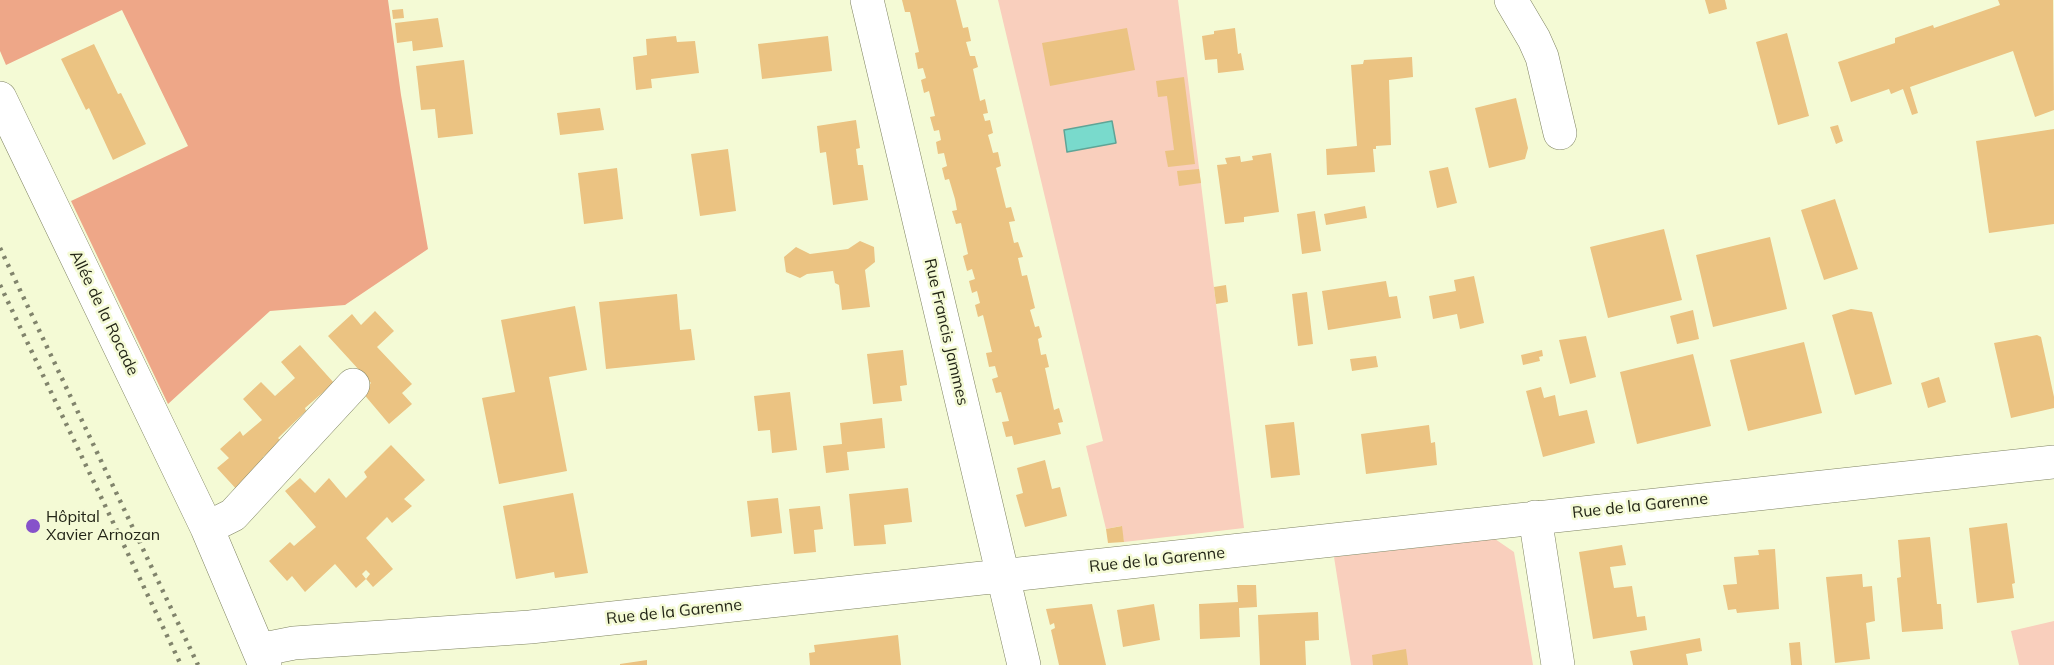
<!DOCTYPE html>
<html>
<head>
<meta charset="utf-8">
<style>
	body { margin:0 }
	canvas { display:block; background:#f4fad5 }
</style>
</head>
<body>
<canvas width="2054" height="665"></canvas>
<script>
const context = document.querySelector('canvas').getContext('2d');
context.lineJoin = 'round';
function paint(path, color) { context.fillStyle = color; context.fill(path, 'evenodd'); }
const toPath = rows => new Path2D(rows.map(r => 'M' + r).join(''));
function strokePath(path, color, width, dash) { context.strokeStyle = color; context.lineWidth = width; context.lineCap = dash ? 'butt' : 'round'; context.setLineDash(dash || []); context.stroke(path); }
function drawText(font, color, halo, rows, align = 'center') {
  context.font = font + ' Mulish,sans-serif'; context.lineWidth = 5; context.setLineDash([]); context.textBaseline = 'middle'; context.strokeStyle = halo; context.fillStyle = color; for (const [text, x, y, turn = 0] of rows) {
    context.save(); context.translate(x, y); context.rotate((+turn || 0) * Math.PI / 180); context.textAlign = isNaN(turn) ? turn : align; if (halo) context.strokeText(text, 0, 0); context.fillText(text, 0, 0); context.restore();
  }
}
const green = toPath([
	[998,0,1178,0,1244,528,1124,542,1121,526,1106,529,1086,446,1103,441],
	[1495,539,1514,552,1533,665,1351,665,1334,557],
	[2054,621,2054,665,2019,665,2011,631]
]);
const forest = toPath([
	[0,0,388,0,401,95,428,249,345,305,270,311,168,404,71,201,188,146,122,10,6,65,0,51]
]);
const water = toPath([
	[1112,121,1116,143,1067,152,1064,130,1112,121]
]);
const building = toPath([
	[902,0,956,0,963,28,968,27,971,41,966,42,970,56,975,56,978,67,973,69,980,101,985,99,988,113,983,114,985,121,990,120,993,133,988,135,990,142,993,153,998,152,1001,166,996,168,1006,208,1011,207,1015,221,1009,222,1014,243,1018,242,1023,257,1018,258,1022,276,1027,275,1035,308,1030,310,1035,327,1039,326,1042,337,1038,339,1041,355,1046,354,1049,367,1045,368,1054,410,1059,408,1063,422,1058,423,1061,434,1014,445,1012,436,1006,437,1002,422,1009,421,1001,392,996,393,992,379,998,377,995,366,989,367,986,353,992,352,983,315,978,317,975,305,980,303,977,291,972,293,969,281,975,279,972,269,967,271,963,256,968,254,961,223,956,224,952,211,957,210,955,199,949,179,945,180,942,168,947,166,944,153,938,154,936,142,941,140,939,130,934,131,930,117,935,116,929,91,924,93,921,80,926,78,923,68,918,69,915,53,919,52,910,12,905,12],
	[1705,0,1725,0,1727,9,1709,14],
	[1998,0,2053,0,2054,110,2035,117,2013,51,1910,87,1918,113,1912,115,1903,89,1891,94,1889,89,1851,102,1838,62,1895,43,1895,38,1933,25,1934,28,2000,5],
	[403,9,404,18,393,19,392,10],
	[438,18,443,47,413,51,412,41,397,43,395,23],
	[1127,28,1135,70,1050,86,1042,43],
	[1235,28,1238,54,1241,53,1244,70,1218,73,1217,59,1205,60,1202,36,1214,34,1214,31],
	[1787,33,1809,116,1778,125,1756,42],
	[676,36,677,42,695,41,699,73,651,79,652,88,636,90,633,57,647,55,646,39],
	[828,36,832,71,762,79,758,44],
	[94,44,118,94,121,93,146,144,113,160,89,108,86,110,61,59],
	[1412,57,1413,77,1389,80,1391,145,1376,146,1376,149,1373,149,1375,172,1327,175,1326,149,1357,146,1351,65,1363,64,1364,60],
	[464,60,473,134,438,138,435,109,421,110,416,66],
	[1184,77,1195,164,1168,167,1165,151,1174,150,1167,96,1158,97,1156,81],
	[1516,98,1528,148,1525,159,1489,168,1475,108],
	[600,108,604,130,560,135,557,113],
	[856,120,860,148,856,149,858,165,863,165,868,200,833,205,826,152,820,153,817,126],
	[1838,125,1843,141,1836,144,1830,127],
	[2054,129,2054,224,1989,233,1976,141],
	[728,149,736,211,700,216,691,154],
	[1271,153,1279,212,1244,217,1244,222,1225,224,1217,165,1227,164,1225,158,1240,156,1241,162,1253,160,1252,156],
	[1448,167,1457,203,1437,208,1429,171],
	[617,168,623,219,584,224,578,173],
	[1199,169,1201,183,1179,186,1177,171],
	[1835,199,1858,269,1824,280,1801,210],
	[1365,206,1367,218,1326,225,1324,214],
	[1315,211,1321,251,1302,254,1297,214],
	[1664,229,1682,300,1608,318,1590,247],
	[1770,237,1787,309,1713,327,1696,255],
	[860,241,874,247,875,262,865,270,870,307,842,310,839,285,835,283,833,271,807,274,800,278,786,272,784,257,796,247,810,254,848,249],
	[1474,276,1484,323,1460,329,1457,314,1433,319,1429,296,1456,291,1454,280],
	[1386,281,1389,297,1397,296,1401,318,1328,330,1322,291],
	[1226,285,1228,302,1216,304,1214,287],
	[1307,292,1313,344,1298,346,1292,294],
	[677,294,680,330,691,329,695,360,606,369,599,302],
	[575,306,587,370,549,377,567,471,499,484,482,398,515,392,501,320],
	[1851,309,1872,312,1892,384,1855,395,1832,315],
	[1693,310,1699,339,1677,344,1670,316],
	[375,311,394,331,377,347,412,384,402,393,412,404,389,424,362,392,371,383,328,336,352,314,361,325],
	[2037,335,2041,337,2054,397,2054,408,2011,418,1994,343],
	[1586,336,1596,377,1570,384,1559,340],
	[1804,342,1822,413,1748,431,1730,360],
	[300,345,334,383,305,408,306,411,278,438,282,442,263,457,268,463,238,491,217,468,229,458,220,449,240,431,243,436,262,420,243,399,261,382,275,396,295,378,281,362],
	[903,350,907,385,900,386,902,401,873,404,867,354],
	[1542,350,1543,356,1539,357,1540,361,1523,365,1521,355],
	[1693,354,1711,426,1637,444,1620,372],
	[1376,356,1378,367,1352,371,1350,359],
	[1939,377,1946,402,1928,408,1921,383],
	[1541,387,1544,398,1555,395,1559,416,1587,410,1595,443,1543,457,1526,391],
	[790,392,797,450,772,453,770,430,758,431,754,396],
	[882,418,885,448,847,452,849,470,826,473,823,446,842,444,840,423],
	[1294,422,1300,475,1271,478,1265,425],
	[1429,425,1431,443,1435,442,1437,465,1366,474,1361,434],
	[391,445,425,480,404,499,412,506,392,523,387,517,366,538,393,569,373,587,366,579,370,574,366,570,362,574,366,579,356,588,335,564,305,592,292,576,287,581,269,561,290,542,294,546,316,527,285,491,300,478,315,493,329,478,346,498,367,477,364,472],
	[1045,460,1052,489,1060,487,1067,516,1025,527,1016,495,1023,493,1017,468],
	[908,488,912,522,884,525,886,544,854,546,849,494],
	[573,493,588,573,555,578,554,572,516,579,503,506],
	[778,498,782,533,751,537,747,501],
	[820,506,823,529,814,530,816,552,794,554,789,509],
	[2007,523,2015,583,2012,584,2014,598,1977,603,1969,528],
	[1122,526,1124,542,1108,543,1106,529],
	[1930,537,1937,604,1941,604,1943,629,1902,632,1897,578,1901,577,1898,540],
	[1622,545,1626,565,1610,567,1614,588,1632,586,1637,617,1645,616,1647,630,1593,639,1579,552],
	[1775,549,1779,609,1737,613,1736,609,1728,610,1723,585,1737,584,1734,557,1759,555,1758,550],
	[1862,574,1863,587,1872,586,1875,621,1866,623,1870,659,1835,663,1826,577],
	[1237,585,1256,585,1257,607,1239,608,1240,637,1200,639,1199,604,1238,602],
	[1092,604,1106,665,1059,665,1051,630,1055,628,1054,623,1050,625,1046,609],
	[1154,604,1160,640,1123,647,1117,610],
	[1318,612,1319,640,1305,641,1306,665,1260,665,1258,615],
	[898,635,901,665,810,665,809,653,815,652,814,645],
	[1700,638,1702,651,1686,654,1688,665,1633,665,1630,651],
	[1800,642,1802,665,1791,665,1789,643],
	[1406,649,1408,665,1373,665,1372,655],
	[647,660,647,665,620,665,620,664]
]);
const minor = toPath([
	[867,0,1024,665],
	[1511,0,1534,39,1542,57,1560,133],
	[0,98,207,528,265,665],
	[1535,517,1558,665],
	[207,528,233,515,353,385],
	[261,652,274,647,294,643,530,627,2054,462]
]);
const rail = toPath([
	[0,248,198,665],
	[0,285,181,665]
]);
const markers = [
	[33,526,8,"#8652ca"]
];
const streetNames = [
	["Allée de la Rocade",104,313,64],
	["Rue Francis Jammes",946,332,77],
	["Rue de la Garenne",1640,506,-6],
	["Rue de la Garenne",1157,560,-6],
	["Rue de la Garenne",674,612,-6]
];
const poiNames = [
	["Hôpital",46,517],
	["Xavier Arnozan",46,535]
];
paint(green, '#f9cfbd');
paint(forest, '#eea788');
paint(water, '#79dacc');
strokePath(water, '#5fa496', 1.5);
paint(building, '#ebc382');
strokePath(minor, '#7f8362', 34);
strokePath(minor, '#fff', 33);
strokePath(rail, '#81846c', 4.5, [3, 6]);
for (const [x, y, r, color] of markers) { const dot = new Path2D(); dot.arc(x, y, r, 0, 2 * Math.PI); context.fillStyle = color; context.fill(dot); strokePath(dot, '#f4fad5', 2); }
drawText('16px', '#232517', '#f4fad5', streetNames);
drawText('16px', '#232517', '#f4fad5', poiNames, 'left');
</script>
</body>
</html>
